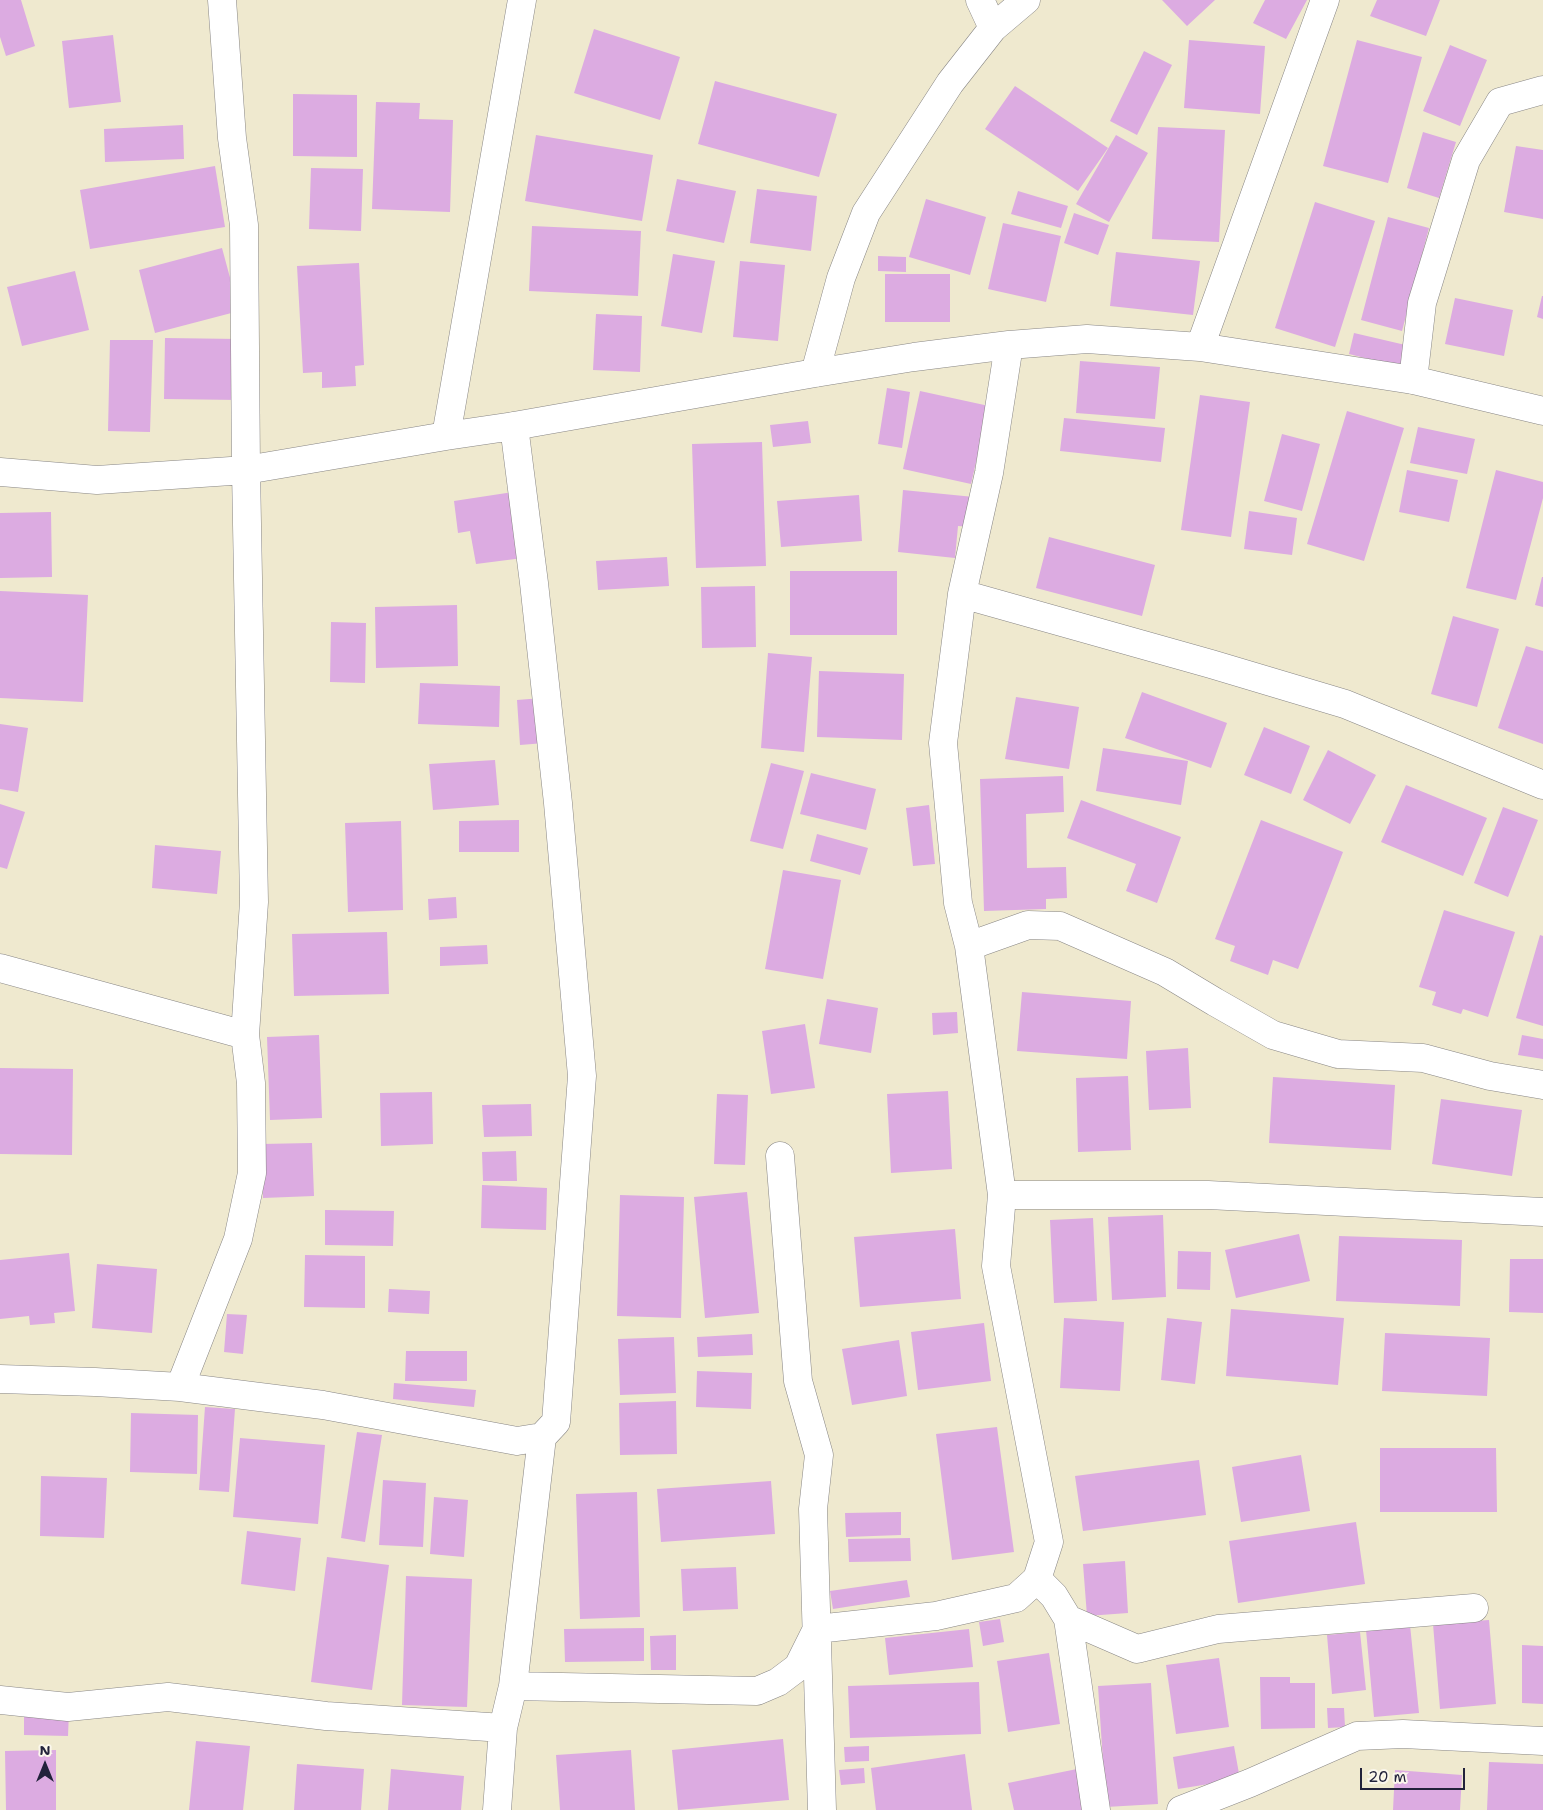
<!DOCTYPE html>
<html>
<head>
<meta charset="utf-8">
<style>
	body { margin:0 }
	#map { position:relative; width:1543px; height:1810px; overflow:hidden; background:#efe9cf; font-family:"Shantell Sans",sans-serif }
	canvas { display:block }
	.north { position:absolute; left:20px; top:1740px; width:50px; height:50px; -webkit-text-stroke:4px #fbf7ec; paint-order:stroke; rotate:0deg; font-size:14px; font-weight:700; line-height:20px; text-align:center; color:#22223b }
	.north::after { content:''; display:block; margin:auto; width:18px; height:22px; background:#22223b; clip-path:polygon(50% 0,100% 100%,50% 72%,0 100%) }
	.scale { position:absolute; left:1360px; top:1768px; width:105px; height:22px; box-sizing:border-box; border:2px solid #22223b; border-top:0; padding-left:6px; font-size:15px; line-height:18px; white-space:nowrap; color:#22223b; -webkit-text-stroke:4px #fbf7ec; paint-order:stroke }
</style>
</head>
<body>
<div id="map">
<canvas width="1543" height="1810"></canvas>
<div class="north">N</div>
<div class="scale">20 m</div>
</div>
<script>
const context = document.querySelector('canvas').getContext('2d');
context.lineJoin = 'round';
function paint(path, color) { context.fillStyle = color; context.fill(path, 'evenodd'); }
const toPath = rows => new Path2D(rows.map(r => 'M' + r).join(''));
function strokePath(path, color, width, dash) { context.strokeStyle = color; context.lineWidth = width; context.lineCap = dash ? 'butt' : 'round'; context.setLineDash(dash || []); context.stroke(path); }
const building = toPath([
	[0,0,21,0,35,46,6,56,0,37],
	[1162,0,1215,0,1187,26],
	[1265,0,1307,0,1286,39,1253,23],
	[1377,0,1440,0,1426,36,1370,16],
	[594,29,680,57,660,120,574,93],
	[113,35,121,102,69,108,62,41],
	[1189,40,1265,46,1260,114,1184,108],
	[1357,40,1422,57,1388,183,1323,166],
	[1450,45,1487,60,1460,126,1423,111],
	[1144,51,1172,65,1137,135,1110,121],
	[715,81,837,114,819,177,698,144],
	[1015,86,1108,148,1078,191,985,129],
	[293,94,357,95,357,157,293,156],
	[376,102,420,103,419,119,453,120,450,212,372,209],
	[183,125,184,159,105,162,104,129],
	[1158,127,1225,130,1219,242,1152,239],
	[1423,132,1456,142,1439,198,1407,188],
	[536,135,653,155,642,221,525,201],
	[1116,135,1148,153,1109,222,1076,204],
	[1516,146,1543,150,1543,219,1504,212],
	[215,166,225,227,90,249,80,190],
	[311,168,363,169,361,231,309,229],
	[677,179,736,191,724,243,666,231],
	[757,189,817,196,811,251,750,243],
	[1018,191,1068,206,1061,228,1011,214],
	[926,199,986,217,970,275,909,257],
	[1315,202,1375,221,1335,347,1275,328],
	[1074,213,1109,225,1098,255,1064,243],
	[1388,217,1429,228,1402,331,1361,320],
	[1003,223,1061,236,1046,302,988,289],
	[532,226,641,231,638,296,529,291],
	[222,248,239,311,155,333,139,270],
	[1116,252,1200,261,1193,315,1110,306],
	[673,254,715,261,702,333,661,326],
	[878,256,906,257,906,272,878,271],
	[740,261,785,265,778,341,733,337],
	[359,263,364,365,355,366,356,386,322,388,322,372,303,373,297,266],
	[75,271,89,330,22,346,7,287],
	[885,274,950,274,950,322,885,322],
	[1542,296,1543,296,1543,319,1537,317],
	[1455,298,1513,310,1504,356,1445,344],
	[596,314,642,316,640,372,593,370],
	[1354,333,1414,347,1408,369,1349,354],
	[165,338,239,339,239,400,164,399],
	[110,340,153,340,150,432,108,431],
	[1080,361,1160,367,1155,419,1076,413],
	[887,388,910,392,902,448,878,444],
	[920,391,989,406,971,484,903,469],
	[1200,395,1250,402,1231,537,1181,530],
	[1347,411,1404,428,1364,561,1307,544],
	[1064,418,1165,428,1161,462,1060,451],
	[808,421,811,443,773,447,770,425],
	[1418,427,1475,439,1467,474,1410,463],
	[1282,434,1320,444,1302,511,1264,501],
	[762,442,766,566,696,568,692,444],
	[1407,470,1458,480,1449,522,1399,512],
	[1496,470,1543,482,1543,498,1516,600,1466,588],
	[903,490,974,497,971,527,958,526,955,558,898,552],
	[513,492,523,558,476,564,470,531,458,533,454,501],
	[859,495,862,541,781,547,777,501],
	[1249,511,1297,518,1292,555,1244,549],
	[51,512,52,577,0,578,0,513],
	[1049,537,1155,565,1142,616,1036,588],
	[667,557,669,586,598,590,596,561],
	[790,571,897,571,897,635,790,635],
	[1542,577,1543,577,1543,607,1535,605],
	[755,586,756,647,702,648,701,587],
	[0,591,88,595,83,702,0,698],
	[457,605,458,666,376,668,375,607],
	[1453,616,1499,629,1477,707,1431,694],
	[331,622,366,623,365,683,330,682],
	[1526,646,1543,651,1543,744,1498,728],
	[768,653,812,657,804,752,761,748],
	[819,671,904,674,902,740,817,737],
	[420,683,500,686,499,727,418,724],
	[1142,692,1227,723,1211,768,1125,738],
	[1016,697,1079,707,1069,769,1005,759],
	[542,698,545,743,520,745,517,700],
	[0,724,28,728,18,792,0,789],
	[1264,727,1310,746,1291,794,1244,775],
	[1103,748,1188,761,1181,805,1096,791],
	[1328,750,1376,775,1350,824,1303,800],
	[495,760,499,805,433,810,429,764],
	[771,763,804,771,783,849,750,841],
	[811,773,876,789,866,830,800,814],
	[1063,776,1064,812,1026,814,1027,868,1066,867,1067,898,1046,899,1046,909,984,911,980,779],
	[1406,785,1487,818,1463,876,1381,842],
	[1081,800,1181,837,1157,903,1126,891,1136,864,1067,838],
	[0,804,25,812,7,869,0,867],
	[929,805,935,864,913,866,906,808],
	[1503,807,1538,820,1508,897,1474,883],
	[519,820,519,852,459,852,459,821],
	[1261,820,1343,852,1298,969,1273,960,1268,975,1230,961,1235,946,1215,939],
	[401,821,403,910,348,912,345,823],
	[817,834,868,848,860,875,810,861],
	[155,845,221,851,217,894,152,888],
	[783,870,841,880,823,979,765,969],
	[456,897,457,918,429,920,428,899],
	[1444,910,1515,932,1488,1017,1463,1009,1461,1014,1432,1005,1436,992,1419,987],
	[387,932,389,994,294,996,292,934],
	[1540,935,1543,936,1543,1026,1516,1018],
	[487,945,488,964,440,966,440,947],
	[1022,992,1131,1001,1127,1059,1017,1051],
	[827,999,878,1008,871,1053,819,1044],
	[957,1012,958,1033,933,1035,932,1013],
	[805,1024,815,1088,771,1094,762,1031],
	[319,1035,322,1118,270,1120,267,1037],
	[1522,1035,1543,1039,1543,1059,1518,1055],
	[1188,1048,1191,1108,1149,1110,1146,1051],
	[0,1068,73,1069,72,1155,0,1154],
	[1128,1076,1131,1150,1078,1152,1076,1078],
	[1273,1077,1395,1085,1391,1150,1269,1143],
	[948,1091,952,1169,891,1173,887,1094],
	[432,1092,433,1144,381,1146,380,1093],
	[717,1094,748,1095,745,1165,714,1164],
	[1441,1099,1522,1110,1512,1176,1432,1164],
	[531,1104,532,1136,484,1137,482,1105],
	[312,1143,314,1196,263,1198,261,1144],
	[516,1151,517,1181,483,1181,482,1152],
	[482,1185,547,1188,546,1230,481,1228],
	[747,1192,759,1313,705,1318,694,1197],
	[620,1195,684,1197,681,1318,617,1316],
	[325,1210,394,1211,393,1246,325,1245],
	[1163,1215,1166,1297,1112,1300,1108,1217],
	[1093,1218,1097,1301,1054,1303,1050,1220],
	[955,1229,961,1299,860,1307,854,1237],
	[1299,1234,1310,1281,1236,1298,1225,1250],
	[1339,1236,1462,1240,1460,1306,1336,1301],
	[1178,1251,1211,1252,1210,1290,1177,1289],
	[69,1253,75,1311,54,1313,55,1323,30,1325,29,1316,0,1319,0,1260],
	[305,1255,365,1256,365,1308,304,1307],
	[1510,1259,1543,1259,1543,1313,1509,1312],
	[97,1264,157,1269,152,1333,92,1328],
	[389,1289,430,1291,429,1314,388,1312],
	[1231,1309,1344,1318,1338,1385,1226,1376],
	[227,1314,247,1315,243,1354,224,1352],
	[1064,1318,1124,1322,1120,1391,1060,1388],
	[1167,1318,1202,1322,1195,1384,1161,1380],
	[984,1323,991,1381,918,1390,911,1332],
	[1385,1333,1490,1338,1487,1396,1382,1391],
	[752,1334,753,1355,698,1357,697,1337],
	[674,1337,676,1393,620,1395,618,1339],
	[899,1340,907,1396,852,1405,842,1349],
	[406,1351,467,1351,467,1381,405,1381],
	[697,1371,752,1373,751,1409,696,1407],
	[394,1383,476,1390,474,1407,393,1399],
	[676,1401,677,1454,620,1455,619,1403],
	[205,1407,235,1409,229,1492,199,1490],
	[131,1413,198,1415,197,1474,130,1472],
	[997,1427,1014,1552,952,1560,936,1434],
	[357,1432,382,1435,365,1542,341,1538],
	[240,1438,325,1445,318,1524,233,1517],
	[1380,1448,1496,1448,1497,1512,1380,1512],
	[1301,1455,1310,1511,1241,1522,1232,1467],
	[1199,1460,1206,1515,1083,1531,1075,1476],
	[41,1476,107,1478,104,1538,40,1536],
	[383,1480,426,1483,423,1547,379,1545],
	[771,1481,775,1534,661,1542,657,1489],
	[637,1492,640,1617,580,1619,576,1494],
	[434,1497,468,1500,464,1557,430,1554],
	[901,1512,901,1535,846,1537,845,1513],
	[1356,1522,1365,1584,1238,1603,1229,1541],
	[247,1531,301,1538,295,1591,241,1584],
	[910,1538,911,1561,849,1562,848,1539],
	[327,1557,389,1565,372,1690,311,1682],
	[1125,1561,1128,1613,1087,1616,1083,1564],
	[736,1567,738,1609,683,1611,681,1569],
	[406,1576,472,1579,467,1707,402,1705],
	[907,1580,910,1597,833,1609,830,1591],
	[1000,1619,1004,1642,983,1646,979,1622],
	[1489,1620,1496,1704,1440,1709,1433,1624],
	[1410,1625,1419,1713,1374,1717,1366,1630],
	[644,1628,644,1661,565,1662,564,1629],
	[969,1629,973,1667,889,1675,885,1638],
	[1360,1632,1366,1690,1332,1694,1327,1635],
	[676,1635,676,1670,651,1670,650,1636],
	[1522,1645,1543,1646,1543,1704,1522,1703],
	[1049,1653,1060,1724,1008,1732,997,1661],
	[1219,1658,1229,1727,1176,1734,1166,1665],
	[1260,1677,1290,1677,1290,1683,1315,1683,1315,1728,1261,1729],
	[979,1682,981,1734,850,1738,848,1686],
	[1151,1683,1158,1804,1106,1807,1098,1686],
	[1327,1708,1344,1708,1345,1727,1328,1728],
	[24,1710,69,1711,68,1736,24,1735],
	[783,1739,789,1800,678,1810,672,1750],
	[196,1741,250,1746,243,1810,189,1810],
	[869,1746,869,1761,845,1762,844,1747],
	[1234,1746,1240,1779,1178,1789,1173,1757],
	[56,1750,56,1810,6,1810,5,1751],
	[631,1750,635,1810,560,1810,556,1755],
	[965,1754,972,1810,876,1810,871,1768],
	[1489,1762,1543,1764,1543,1810,1487,1810],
	[297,1764,364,1769,361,1810,294,1810],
	[864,1768,865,1783,841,1785,839,1770],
	[391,1769,464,1776,461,1810,388,1810],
	[1077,1769,1086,1810,1014,1810,1008,1783],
	[1395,1770,1462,1775,1460,1810,1393,1810]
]);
const minor = toPath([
	[980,0,993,28],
	[1200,347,1325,0],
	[815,373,841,278,866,213,950,83,993,28,1026,0],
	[1413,380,1422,303,1466,160,1500,102,1543,90],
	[446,436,522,0],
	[0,472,97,480,246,470,446,436,514,426,815,373,914,357,1009,345,1087,339,1200,347,1413,380,1543,411],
	[962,594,1211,664,1345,704,1543,785],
	[969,946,1028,925,1060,926,1165,972,1215,1002,1273,1035,1338,1054,1423,1058,1490,1076,1543,1085],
	[0,968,245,1035],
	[780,1156,798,1381,819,1455,813,1509,822,1810],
	[1002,1195,1208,1195,1543,1212],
	[0,1379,95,1382,180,1387,323,1405,517,1441,542,1437],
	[180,1387,238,1239,252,1173,251,1083,245,1035,254,902,246,470,244,225,232,138,222,0],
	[1037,1579,1054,1596,1068,1619,1137,1649,1218,1629,1474,1608],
	[1068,1619,1096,1810],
	[513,1686,757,1691,778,1682,798,1667,817,1629,936,1616,1016,1598,1037,1579,1049,1542,996,1266,1002,1195,969,946,958,903,943,743,962,594,989,473,1009,345],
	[0,1700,68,1707,168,1697,326,1716,503,1728],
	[497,1810,503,1728,513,1686,542,1437,556,1422,582,1076,558,803,534,583,514,426],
	[1181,1810,1250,1783,1357,1736,1403,1734,1543,1741]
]);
paint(building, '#dcabe1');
strokePath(minor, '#888685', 29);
strokePath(minor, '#fff', 28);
</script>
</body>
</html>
